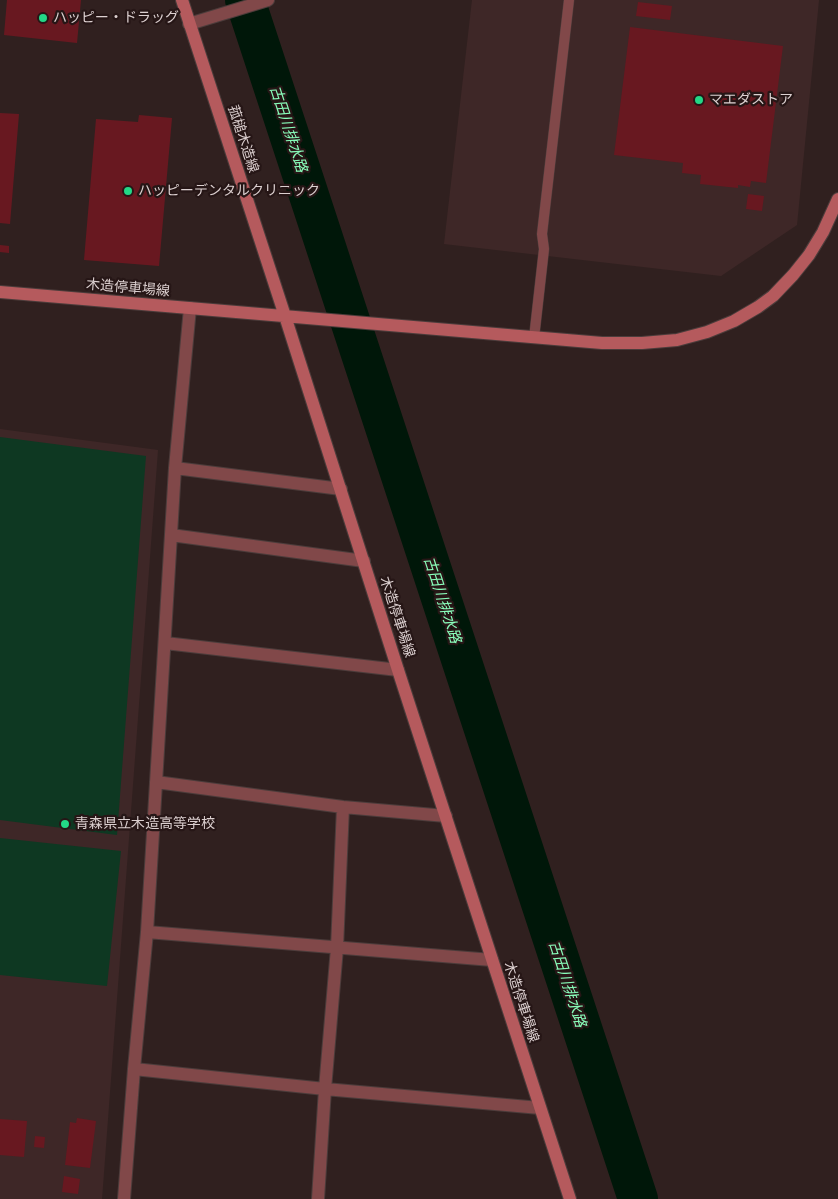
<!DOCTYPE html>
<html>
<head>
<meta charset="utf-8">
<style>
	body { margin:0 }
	canvas { display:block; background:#30201f }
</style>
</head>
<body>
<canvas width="838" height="1199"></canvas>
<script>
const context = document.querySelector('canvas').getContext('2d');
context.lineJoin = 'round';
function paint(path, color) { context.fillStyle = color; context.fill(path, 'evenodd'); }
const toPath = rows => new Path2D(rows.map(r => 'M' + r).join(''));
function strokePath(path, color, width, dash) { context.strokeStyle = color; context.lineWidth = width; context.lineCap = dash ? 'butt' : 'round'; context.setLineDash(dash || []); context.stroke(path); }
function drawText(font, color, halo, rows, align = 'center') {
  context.font = font + ' Montserrat,"Noto Sans JP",sans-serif'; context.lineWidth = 4.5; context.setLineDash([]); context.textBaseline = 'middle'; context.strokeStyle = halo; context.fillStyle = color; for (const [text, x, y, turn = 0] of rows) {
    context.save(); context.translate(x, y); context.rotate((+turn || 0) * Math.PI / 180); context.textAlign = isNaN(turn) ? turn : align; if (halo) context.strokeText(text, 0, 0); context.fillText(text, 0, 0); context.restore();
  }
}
const built = toPath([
	[472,0,819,0,797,225,721,276,444,244],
	[0,429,158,450,102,1199,0,1199]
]);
const green = toPath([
	[0,437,146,456,117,835,0,820],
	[0,838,121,851,107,986,0,975]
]);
const river = toPath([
	[245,0,638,1199]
]);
const building = toPath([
	[7,0,81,0,77,43,4,35],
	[638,2,672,6,670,20,636,16],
	[630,27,783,46,766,183,751,181,750,187,738,185,738,188,700,184,701,175,682,173,683,163,614,155],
	[0,113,19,114,10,224,0,223],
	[139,115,172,118,159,266,84,260,96,119,138,122],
	[748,194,764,196,762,211,746,209],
	[0,245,9,246,9,253,0,252],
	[77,1118,96,1121,90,1168,65,1165,70,1122,76,1123],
	[0,1119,27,1121,24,1157,0,1155],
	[35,1136,45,1137,44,1148,34,1147],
	[64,1176,80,1179,78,1194,62,1192]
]);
const lane = toPath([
	[534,338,544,249,542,234,569,0]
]);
const street = toPath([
	[189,24,268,0],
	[175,468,341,489],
	[171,535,364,561],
	[165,643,398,670],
	[156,782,343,807,446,816],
	[147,932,492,960],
	[134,1069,325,1089,540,1108],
	[124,1199,134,1069,147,932,175,468,190,308],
	[318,1199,325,1089,337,948,343,807]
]);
const secondary = toPath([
	[182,0,285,316,398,670,570,1199],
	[0,292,602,343,642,343,677,340,707,332,734,321,758,307,773,296,793,275,809,255,823,232,838,199]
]);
const markers = [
	[43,18,5,"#23d886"],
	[699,100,5,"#23d886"],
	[128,191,5,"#23d886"],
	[65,824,5,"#23d886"]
];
const poiNames = [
	["ハッピー・ドラッグ",53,18],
	["マエダストア",709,100],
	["ハッピーデンタルクリニック",138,191],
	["青森県立木造高等学校",75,824]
];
const streetNames = [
	["菰槌木造線",243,139,72],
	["木造停車場線",128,288,5],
	["木造停車場線",397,617,72],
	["木造停車場線",521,1002,72]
];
const waterNames = [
	["古田川排水路",288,129,72],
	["古田川排水路",442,600,72],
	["古田川排水路",567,984,72]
];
paint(built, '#3e2727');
paint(green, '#0e3822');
strokePath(river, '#001709', 40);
paint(building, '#681820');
strokePath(lane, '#4c3c3b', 11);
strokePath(street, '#4c3c3b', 14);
strokePath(secondary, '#4c3c3b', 14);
strokePath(lane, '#814849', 10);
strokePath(street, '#814849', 12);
strokePath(secondary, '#b55a5d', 12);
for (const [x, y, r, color] of markers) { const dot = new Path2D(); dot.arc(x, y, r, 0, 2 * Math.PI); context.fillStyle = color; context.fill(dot); strokePath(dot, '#261616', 2); }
drawText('14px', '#dcd0d0', '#261616', poiNames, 'left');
drawText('14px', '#dcd0d0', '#261616', streetNames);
drawText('italic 15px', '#89fdba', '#261616', waterNames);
</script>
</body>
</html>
